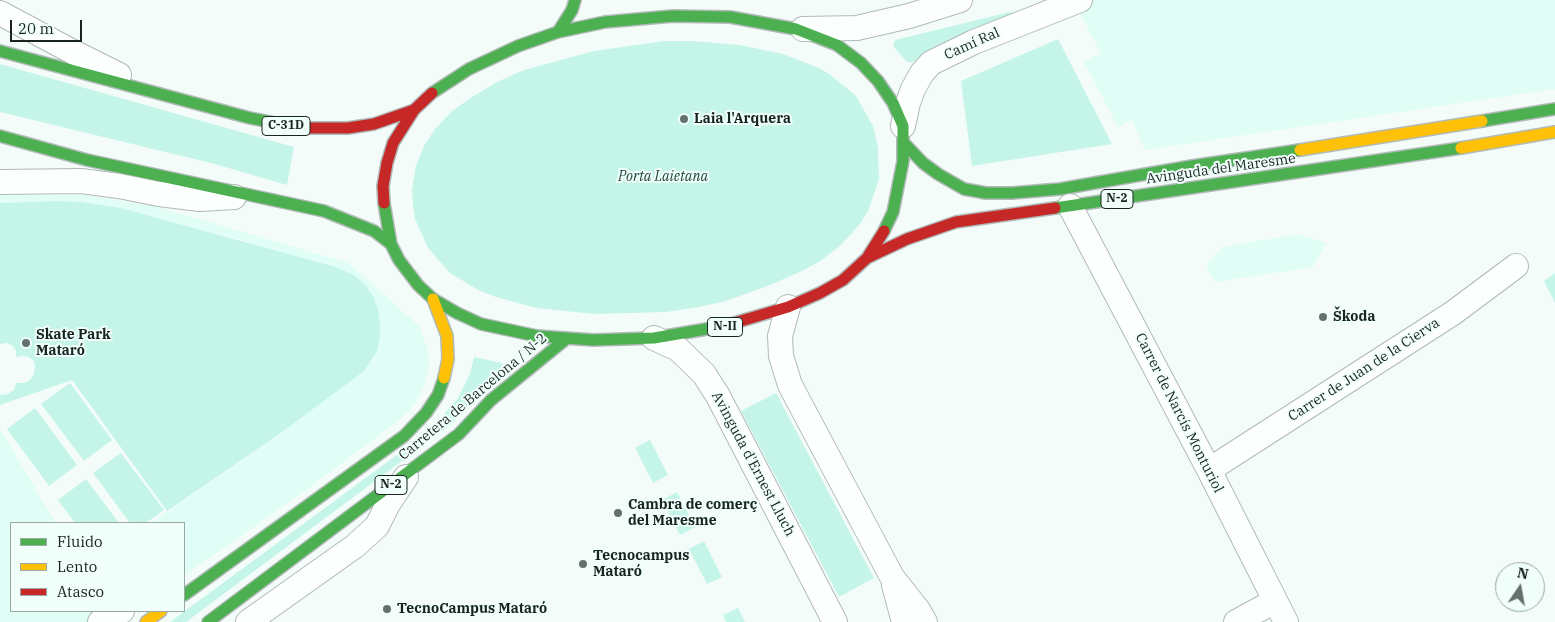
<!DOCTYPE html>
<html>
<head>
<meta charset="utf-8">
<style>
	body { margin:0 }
	#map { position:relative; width:1555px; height:622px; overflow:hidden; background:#f4fcfa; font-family:"IBM Plex Serif",serif }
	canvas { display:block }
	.legend { position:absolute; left:10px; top:522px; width:175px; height:90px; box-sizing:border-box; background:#f1fffb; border:1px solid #9aa7a4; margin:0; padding:6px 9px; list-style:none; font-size:15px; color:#172421 }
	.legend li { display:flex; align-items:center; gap:10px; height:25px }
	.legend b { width:25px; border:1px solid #9aa7a4 }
	.north { position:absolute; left:1495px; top:562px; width:50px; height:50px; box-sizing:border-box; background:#f1fffb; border:1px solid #9aa7a4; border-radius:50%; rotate:12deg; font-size:14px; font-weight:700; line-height:20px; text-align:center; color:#172421 }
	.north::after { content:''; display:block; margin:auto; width:18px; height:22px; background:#64706d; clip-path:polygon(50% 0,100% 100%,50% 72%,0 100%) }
	.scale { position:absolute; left:10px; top:20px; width:72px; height:22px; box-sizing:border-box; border:2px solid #172421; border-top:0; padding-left:6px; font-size:15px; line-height:18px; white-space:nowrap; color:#172421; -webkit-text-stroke:4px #f1fffb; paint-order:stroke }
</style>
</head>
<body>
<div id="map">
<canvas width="1555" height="622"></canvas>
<ul class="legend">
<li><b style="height:6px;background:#4caf50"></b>Fluido</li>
<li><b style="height:6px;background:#ffc107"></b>Lento</li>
<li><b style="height:6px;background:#c62828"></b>Atasco</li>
</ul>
<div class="north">N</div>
<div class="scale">20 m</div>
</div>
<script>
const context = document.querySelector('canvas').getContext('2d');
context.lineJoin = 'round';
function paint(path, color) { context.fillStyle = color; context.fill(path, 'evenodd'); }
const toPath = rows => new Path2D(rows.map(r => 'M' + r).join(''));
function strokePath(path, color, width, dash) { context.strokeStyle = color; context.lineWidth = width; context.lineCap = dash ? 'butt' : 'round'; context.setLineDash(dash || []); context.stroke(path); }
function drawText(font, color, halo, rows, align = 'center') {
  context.font = font + ' "IBM Plex Serif",serif'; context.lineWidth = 4; context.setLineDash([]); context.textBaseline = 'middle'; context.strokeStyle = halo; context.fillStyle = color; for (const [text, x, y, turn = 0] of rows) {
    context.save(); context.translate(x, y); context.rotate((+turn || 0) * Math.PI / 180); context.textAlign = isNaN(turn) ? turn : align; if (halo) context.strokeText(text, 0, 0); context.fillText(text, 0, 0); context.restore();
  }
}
const built = toPath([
	[1080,0,1555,0,1555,89,1145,150,1132,120,1118,127,1084,62,1101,53,1074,2],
	[78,194,151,205,349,263,419,326,428,350,429,367,426,380,420,395,409,411,398,421,306,490,184,576,184,523,151,523,278,435,363,372,376,351,380,336,380,322,378,309,373,296,272,250,233,238,109,206,54,201,0,203,0,195],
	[1298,234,1326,243,1313,267,1215,282,1206,265,1223,247],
	[0,429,56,523,11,523,11,611,108,611,92,622,0,622]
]);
const green = toPath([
	[1010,12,1014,13,1013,17,939,46,913,62,907,62,893,46,895,40],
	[1058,39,1112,144,972,166,961,81],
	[664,41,691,41,740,45,783,54,819,68,832,76,856,96,873,126,878,148,879,179,868,211,860,224,842,244,822,260,802,271,770,285,726,301,699,307,666,312,594,314,536,308,496,297,480,291,450,273,428,248,415,219,413,205,412,190,416,165,425,144,435,129,452,111,472,97,497,82,524,70,594,51],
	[0,64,294,147,287,185,211,163,0,112],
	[54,201,81,202,121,208,339,268,355,276,366,286,373,296,378,309,380,322,380,336,377,351,363,372,278,435,167,511,72,380,0,405,0,395,8,394,14,390,16,383,24,383,30,380,34,374,35,367,34,361,29,357,22,356,16,357,16,351,13,346,7,343,0,344,0,203],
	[1555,273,1555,303,1544,281],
	[474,357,502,363,505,365,504,367,450,425,186,622,170,622,420,438,440,419,458,398,470,374],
	[70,383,112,440,84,461,41,404],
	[776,393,874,578,839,597,741,411],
	[35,408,77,465,49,486,7,429],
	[650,440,668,475,653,483,635,448],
	[121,453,164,510,146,523,130,523,93,473],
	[86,479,119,523,75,523,58,500],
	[677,492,695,527,680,535,662,500],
	[704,541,722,577,707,584,689,549],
	[738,608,745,622,726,622,723,615]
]);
const street = toPath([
	[0,13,73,52,119,75],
	[803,29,857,28,909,16,960,0],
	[903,126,908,103,913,89,922,73,931,63,974,42,1080,0],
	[0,182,81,181,119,186,159,194,200,199,234,197],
	[1070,206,1209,470,1286,622],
	[788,307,780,336,781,356,790,385,892,577,918,610,925,622],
	[654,338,678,349,704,374,718,396,835,622],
	[1209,470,1453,313,1516,266],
	[894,585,904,622],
	[100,622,122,611],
	[248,622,355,546,377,526,388,504,406,477],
	[1236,622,1275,601]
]);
const fast = toPath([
	[673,16,730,17,796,29,837,45,861,63,878,81,893,103,903,126,903,161,893,212,884,231],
	[558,32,572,10,575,0],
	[0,51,250,118,301,128],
	[432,93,469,69,518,46,558,32,605,22,673,16],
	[1482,121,1555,109],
	[0,136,87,160,324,211,374,231,391,244],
	[903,142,923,163,938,174,964,189,986,193,1012,193,1060,189,1192,166,1300,150],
	[384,203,391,244,399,260,418,285,433,299,457,313,481,324,537,336,593,340,654,338,724,326],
	[1055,208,1461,148],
	[184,595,404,436,426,413,438,395,444,378],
	[208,622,459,434,491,400,566,339]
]);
const slow = toPath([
	[1461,148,1555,132],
	[1300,150,1482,121],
	[433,299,447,336,448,359,444,378],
	[146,622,161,611]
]);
const jam = toPath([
	[301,128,348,128,374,124,414,110],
	[384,203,383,186,387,163,393,143,414,110,432,93],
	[867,258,907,239,956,222,1055,208],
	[724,326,788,307,820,293,843,280,867,258,884,231]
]);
const markers = [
	[684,119,5,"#64706d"],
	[1323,317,5,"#64706d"],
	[26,343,5,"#64706d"],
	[618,513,5,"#64706d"],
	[583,564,5,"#64706d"],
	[387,609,5,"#64706d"]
];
const shields = [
	[286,126,48],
	[1117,199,32],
	[725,327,35],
	[391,485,32]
];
const shieldNames = [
	["C-31D",286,126],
	["N-2",1117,199],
	["N-II",725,327],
	["N-2",391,485]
];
const streetNames = [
	["Camí Ral",972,44,-24],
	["Avinguda del Maresme",1221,169,-8],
	["Carrer de Juan de la Cierva",1364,370,-33],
	["Carretera de Barcelona / N-2",473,397,-40],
	["Carrer de Narcís Monturiol",1179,413,63],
	["Avinguda d'Ernest Lluch",753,464,62]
];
const poiNames = [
	["Laia l'Arquera",694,119],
	["Škoda",1333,317],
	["Skate Park",36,335],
	["Mataró",36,351],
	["Cambra de comerç",628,505],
	["del Maresme",628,521],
	["Tecnocampus",593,556],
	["Mataró",593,572],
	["TecnoCampus Mataró",397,609]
];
const parkNames = [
	["Porta Laietana",663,177]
];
paint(built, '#e1fef6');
paint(green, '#c5f5e8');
strokePath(street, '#b0bab7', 26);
strokePath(fast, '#b0bab7', 14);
strokePath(slow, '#b0bab7', 14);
strokePath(jam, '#b0bab7', 14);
strokePath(street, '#fdfffe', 24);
strokePath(fast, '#4caf50', 11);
strokePath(slow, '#ffc107', 11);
strokePath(jam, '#c62828', 11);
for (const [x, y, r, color] of markers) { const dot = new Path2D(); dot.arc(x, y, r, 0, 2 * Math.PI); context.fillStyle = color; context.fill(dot); strokePath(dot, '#f1fffb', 2); }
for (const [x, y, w] of shields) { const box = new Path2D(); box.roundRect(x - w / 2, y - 9.5, w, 19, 4); context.fillStyle = '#f1fffb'; context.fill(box); strokePath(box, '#172421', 1); }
drawText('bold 12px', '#172421', null, shieldNames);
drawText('14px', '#172421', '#f1fffb', streetNames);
drawText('bold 14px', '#172421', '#f1fffb', poiNames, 'left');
drawText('italic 14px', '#1f453c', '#f1fffb', parkNames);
</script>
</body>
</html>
